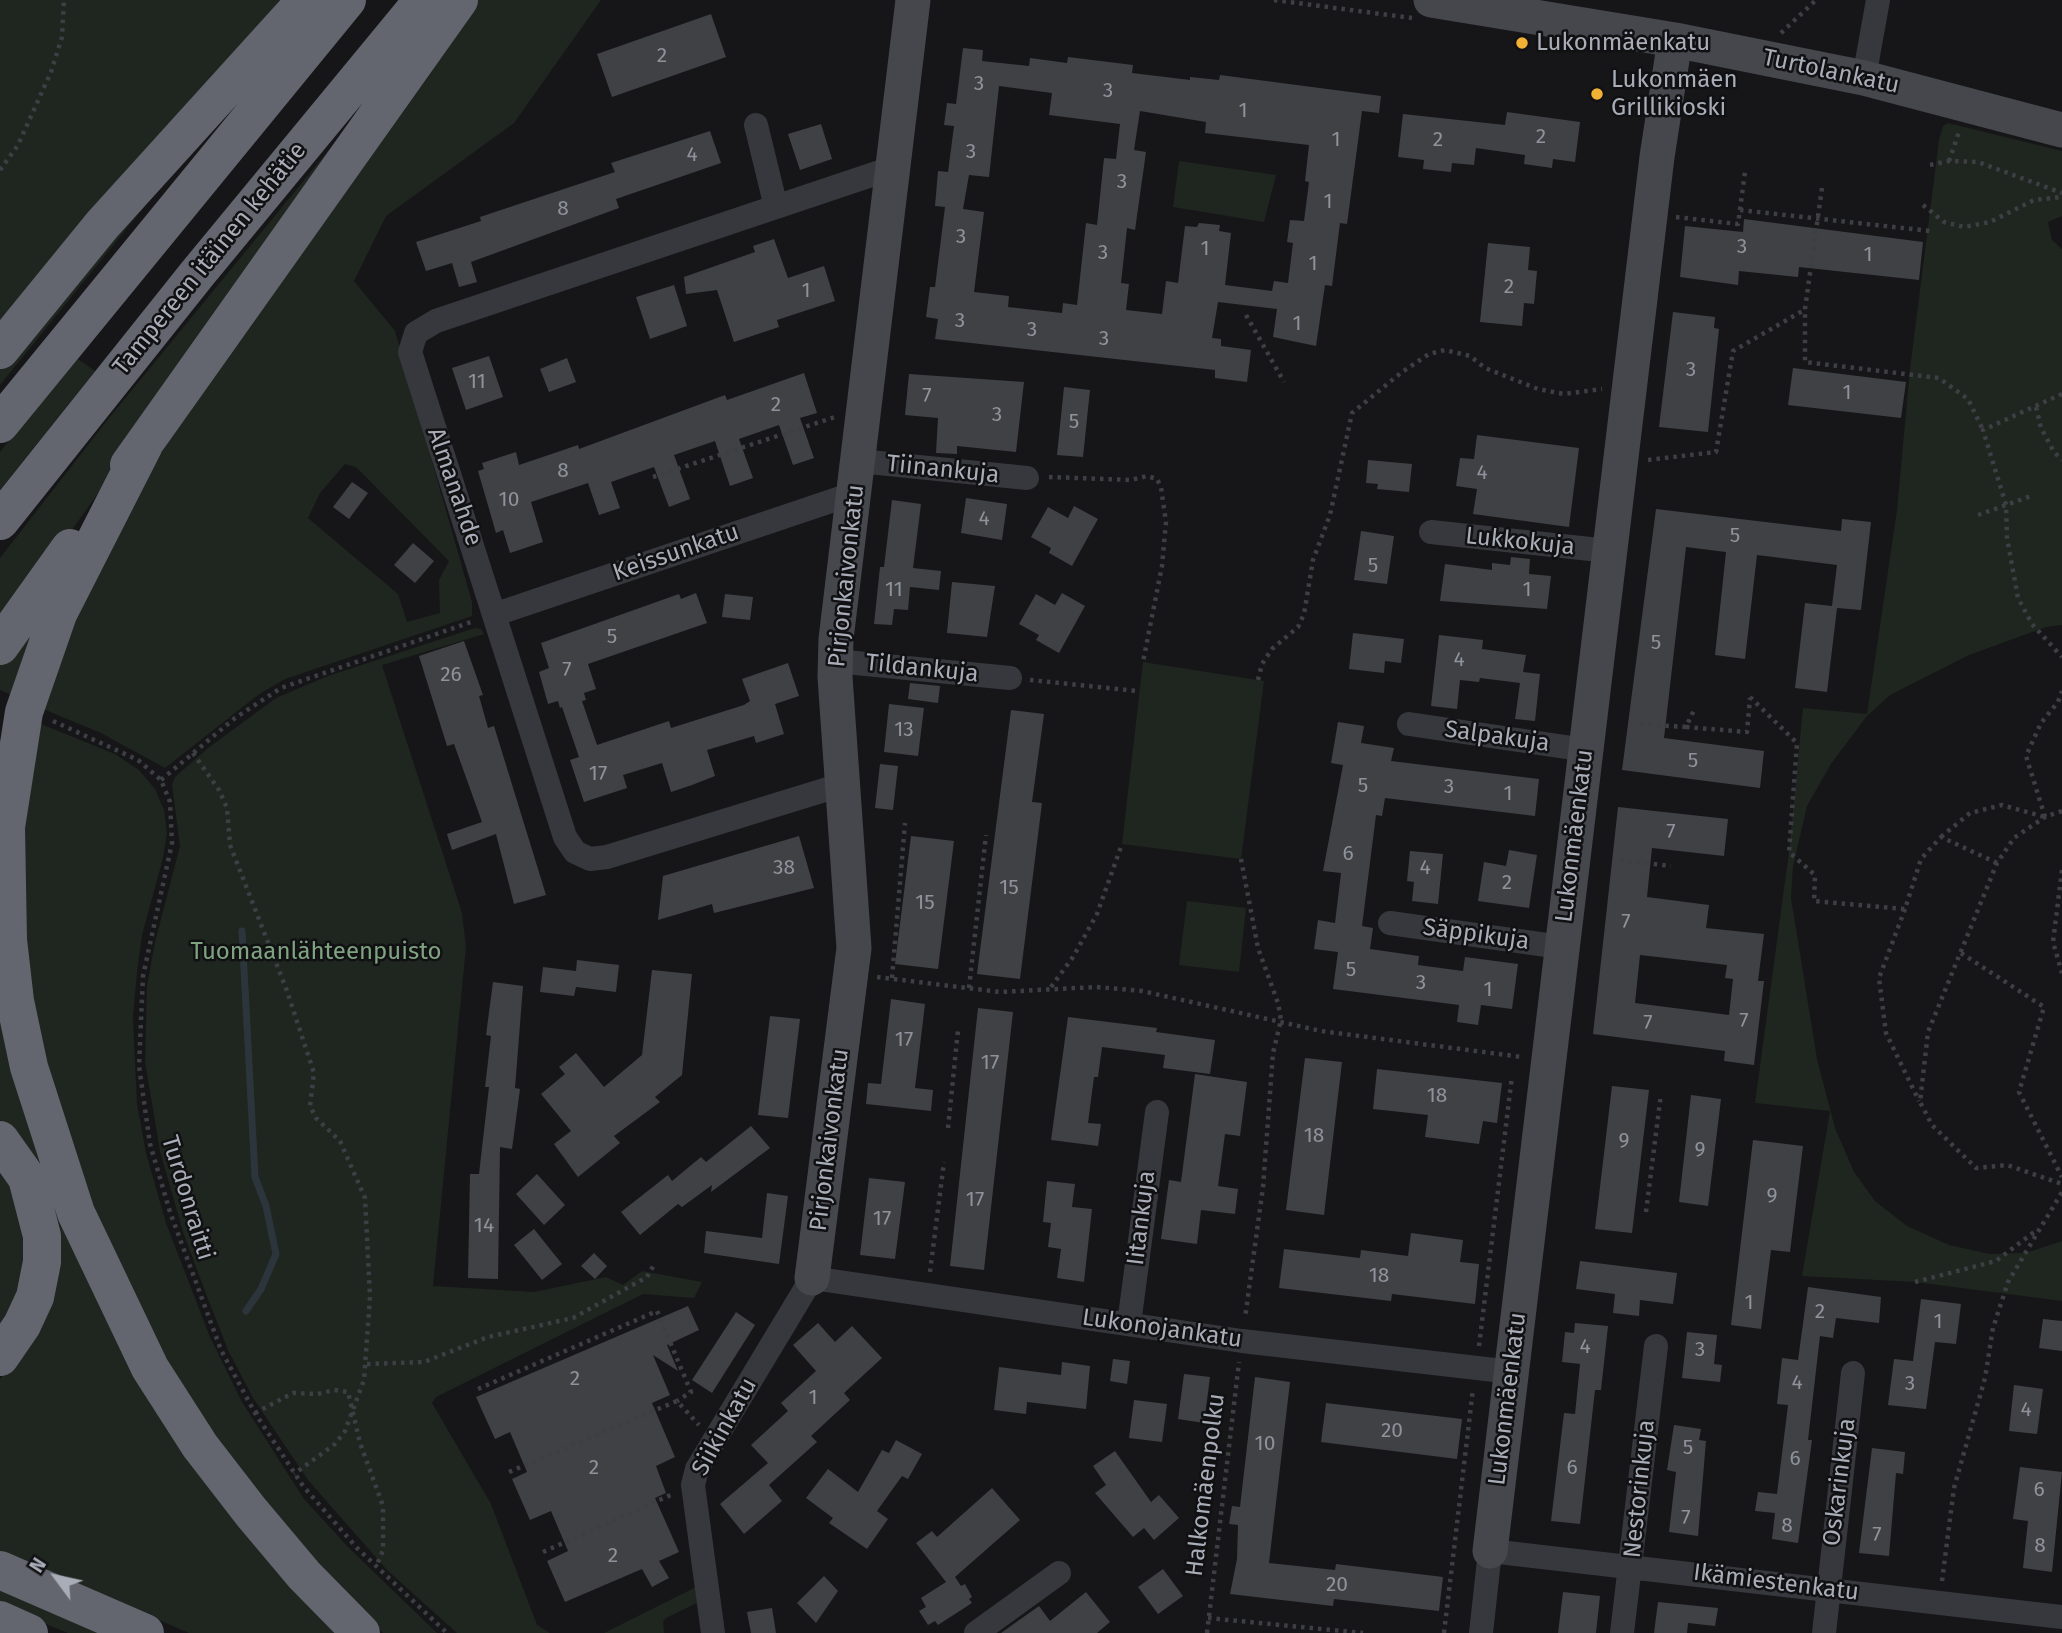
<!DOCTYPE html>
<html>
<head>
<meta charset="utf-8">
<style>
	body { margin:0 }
	#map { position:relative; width:2062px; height:1633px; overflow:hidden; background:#161618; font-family:"Fira Sans",sans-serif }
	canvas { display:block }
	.north { position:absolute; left:21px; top:1542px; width:70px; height:70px; -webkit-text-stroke:5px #111113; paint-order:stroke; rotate:303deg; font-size:19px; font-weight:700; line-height:28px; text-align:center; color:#a8adb8 }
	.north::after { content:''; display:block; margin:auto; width:24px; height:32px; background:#a8adb8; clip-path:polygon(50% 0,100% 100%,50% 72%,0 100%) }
</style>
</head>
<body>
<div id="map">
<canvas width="2062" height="1633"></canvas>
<div class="north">N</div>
</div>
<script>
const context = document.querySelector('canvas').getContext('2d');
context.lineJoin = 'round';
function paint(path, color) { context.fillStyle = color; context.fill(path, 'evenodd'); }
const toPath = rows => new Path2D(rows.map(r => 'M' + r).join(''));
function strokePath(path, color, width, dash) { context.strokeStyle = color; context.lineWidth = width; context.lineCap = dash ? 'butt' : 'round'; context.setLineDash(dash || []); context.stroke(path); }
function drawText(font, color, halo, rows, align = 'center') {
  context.font = font + ' "Fira Sans",sans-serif'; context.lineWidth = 5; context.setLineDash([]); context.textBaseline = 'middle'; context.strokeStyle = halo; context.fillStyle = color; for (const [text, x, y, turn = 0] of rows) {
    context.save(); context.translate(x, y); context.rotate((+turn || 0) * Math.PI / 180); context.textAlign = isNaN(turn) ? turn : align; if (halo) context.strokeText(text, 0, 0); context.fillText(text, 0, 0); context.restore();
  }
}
const green = toPath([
	[0,0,287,0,0,320],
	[469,0,601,0,514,123,386,216,354,281,395,331,472,602,472,616,285,679,258,695,165,768,101,733,36,706,86,576,202,387],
	[345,464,356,467,449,561,439,580,440,613,407,622,398,594,308,518,320,493],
	[414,46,193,361,0,630,0,558,109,418],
	[1948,123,2062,151,2062,216,2048,222,2052,240,2062,249,2062,625,2046,627,1969,655,1890,695,1866,717,1831,764,1807,806,1793,866,1791,898,1817,1059,1835,1128,1854,1172,1875,1201,1907,1226,1949,1245,1990,1254,2026,1253,2062,1241,2062,1301,1915,1282,1802,1276,1830,1111,1755,1103,1789,852,1803,708,1867,714,1897,510,1910,369,1939,140,1943,126],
	[1179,161,1276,175,1264,222,1173,207],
	[157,191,119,238,0,385,0,367],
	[75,357,95,371,0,490,0,452],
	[64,567,12,695,0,690,0,659],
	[475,628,481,629,484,634,382,665,462,913,466,947,433,1286,534,1292,606,1277,623,1285,642,1271,702,1282,694,1298,643,1294,436,1397,432,1403,491,1504,537,1625,550,1633,457,1633,387,1570,308,1480,253,1398,228,1350,206,1294,183,1232,160,1151,145,1062,147,986,155,942,180,846,172,785,175,777,208,748,276,698,328,676],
	[1143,662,1264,681,1241,859,1122,844],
	[31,720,115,754,139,770,155,789,164,810,167,833,163,858,142,935,137,972,133,1016,137,1104,146,1153,166,1223,210,1337,242,1402,304,1499,349,1548,437,1633,383,1633,265,1506,194,1410,110,1255,49,1093,14,895],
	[1187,901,1246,908,1239,972,1179,965],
	[0,980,76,1237,350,1633,189,1633,0,1552,0,1379,28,1345,44,1310,10,1130,0,1120],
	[0,1157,18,1187,27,1278,0,1342],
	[0,1586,112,1633,68,1633,14,1611,0,1604],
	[696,1587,697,1603,666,1618,663,1622,664,1633,604,1633]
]);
const stream = toPath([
	[242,931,255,1177,266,1206,276,1254,261,1289,246,1311]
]);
const building = toPath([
	[711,14,726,57,612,97,597,54],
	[963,48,983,50,982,61,1029,66,1030,58,1067,63,1068,57,1133,65,1132,73,1190,80,1190,77,1219,80,1220,75,1381,96,1379,113,1362,111,1347,224,1340,223,1332,286,1325,285,1316,346,1273,337,1277,309,1218,302,1212,338,1221,339,1221,346,1251,350,1247,382,1215,378,1215,370,935,339,938,319,926,317,930,287,935,287,945,207,935,206,938,171,948,172,954,126,944,125,947,103,956,104],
	[999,86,1052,93,1049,115,1120,124,1116,159,1104,158,1097,225,1086,223,1077,305,1063,303,1062,313,1008,307,1009,296,974,292,984,212,963,209,969,175,989,177],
	[1140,111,1206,122,1205,133,1309,145,1305,181,1309,182,1304,221,1290,220,1287,242,1293,243,1288,283,1274,281,1272,291,1225,285,1231,233,1219,231,1220,225,1199,223,1197,227,1185,226,1178,283,1166,281,1162,314,1126,310,1129,284,1121,283,1127,228,1135,230,1146,152,1134,150],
	[1507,112,1580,122,1575,162,1553,159,1552,168,1524,164,1525,155,1476,148,1474,165,1452,163,1451,172,1423,169,1424,160,1398,157,1403,114,1505,125],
	[821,124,832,159,800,170,788,134],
	[710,131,721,163,616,199,619,208,471,262,477,282,459,287,452,263,426,271,416,242,481,221,480,217,615,172,611,163],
	[1744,219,1923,242,1919,280,1799,267,1798,277,1739,271,1738,285,1680,277,1685,226,1743,232],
	[774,239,788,278,824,266,835,301,777,320,779,327,734,342,717,290,686,294,684,277,755,252,753,246],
	[1488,243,1530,247,1528,270,1537,271,1534,304,1524,303,1522,326,1480,322],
	[674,285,687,326,650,339,636,297],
	[1673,312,1715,317,1714,328,1719,329,1708,432,1659,427],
	[489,356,503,397,466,410,452,368],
	[567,358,576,382,549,392,540,369],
	[1793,368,1906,382,1901,418,1788,405],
	[804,373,817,413,800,418,814,458,793,465,779,425,739,439,753,478,730,486,715,441,674,455,690,499,669,507,654,467,611,482,620,508,599,515,588,483,531,502,543,542,510,553,503,530,496,533,478,471,484,469,482,463,516,452,519,465,578,445,579,449,725,395,727,400],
	[909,374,1024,382,1016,452,957,446,957,454,936,453,938,418,905,415],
	[1064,387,1090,390,1083,457,1057,455],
	[1477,435,1579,448,1569,527,1473,514,1477,489,1456,486,1460,458,1474,459],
	[1368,460,1412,464,1409,492,1377,489,1378,484,1366,483],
	[352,482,368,493,349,519,333,507],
	[966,498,1007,504,1002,540,961,533],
	[892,500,921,504,913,568,941,571,939,590,910,587,908,610,894,609,892,625,874,624,880,567,884,567],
	[1074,506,1098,519,1072,566,1049,553,1051,548,1031,537,1048,507,1068,518],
	[1656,509,1841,531,1842,519,1871,522,1861,610,1837,608,1827,692,1795,688,1805,603,1832,606,1837,565,1757,555,1745,659,1715,655,1726,552,1686,547,1664,738,1764,751,1760,788,1622,770],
	[1361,531,1394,536,1387,584,1354,580],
	[413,543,434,561,415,583,394,565],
	[1511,557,1530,559,1529,574,1551,576,1547,609,1440,601,1445,564,1492,570,1492,563,1510,565],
	[952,582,995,586,987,637,947,633],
	[696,593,707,623,588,664,596,689,584,693,586,700,582,701,597,745,669,721,671,728,744,705,750,701,742,679,788,663,799,696,775,704,784,734,756,743,754,736,707,750,715,776,692,785,671,792,662,763,623,775,627,788,584,802,570,760,579,757,562,707,560,708,558,701,548,704,539,672,549,668,541,643,679,594,681,599],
	[1062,593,1085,606,1059,653,1036,640,1039,635,1019,624,1036,594,1055,605],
	[725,594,753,597,750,620,722,617],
	[1353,633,1404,639,1401,663,1385,661,1384,673,1349,669],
	[1439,635,1483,640,1482,649,1526,655,1523,672,1540,674,1535,721,1515,719,1520,683,1480,678,1479,682,1460,680,1457,709,1431,706],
	[464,641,483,695,479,696,488,728,494,726,546,895,514,904,496,834,452,850,447,834,482,822,454,744,447,746,419,656],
	[910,683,940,686,938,703,908,699],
	[889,704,924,708,918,756,884,752],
	[1011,710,1044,714,1032,802,1042,803,1020,979,977,974],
	[1338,722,1364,726,1361,743,1394,748,1391,761,1539,779,1535,816,1385,798,1382,816,1376,815,1362,926,1373,928,1370,949,1419,956,1418,965,1463,971,1465,957,1518,964,1512,1009,1481,1005,1478,1025,1457,1022,1459,1005,1333,989,1338,952,1314,949,1318,920,1335,923,1341,873,1323,871,1343,765,1331,763],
	[880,764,898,766,893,810,875,808],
	[1618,807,1728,819,1724,856,1652,848,1647,897,1709,905,1706,928,1764,934,1758,981,1764,981,1754,1065,1724,1061,1725,1051,1593,1034],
	[1640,955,1727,965,1725,978,1733,979,1729,1015,1635,1003],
	[799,836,814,888,714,913,712,904,658,920,663,876],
	[911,836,954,841,938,969,895,964],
	[1509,850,1537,855,1529,908,1478,901,1484,862,1506,866],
	[1410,851,1443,854,1438,904,1412,901,1414,882,1407,881],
	[577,960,619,965,616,992,576,987,574,996,540,992,543,967,576,971],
	[652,970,692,974,682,1075,655,1097,660,1102,614,1136,620,1143,578,1177,554,1144,571,1131,541,1094,565,1074,559,1067,576,1053,604,1087,642,1055],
	[493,982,523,986,515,1088,520,1089,512,1149,500,1147,498,1279,468,1278,470,1174,479,1174,489,1087,485,1087,491,1036,486,1035],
	[891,999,925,1004,915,1088,933,1090,931,1111,866,1104,868,1083,881,1084],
	[978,1008,1013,1012,984,1270,950,1266],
	[770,1016,800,1019,788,1118,758,1115],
	[1068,1017,1157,1028,1156,1032,1215,1040,1210,1074,1163,1068,1165,1055,1102,1047,1098,1077,1094,1077,1088,1123,1101,1124,1098,1146,1051,1140],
	[1305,1058,1342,1062,1324,1215,1286,1210],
	[1377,1069,1502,1083,1497,1123,1483,1121,1479,1144,1425,1137,1428,1115,1373,1109],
	[1195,1074,1247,1082,1240,1136,1225,1134,1218,1186,1238,1189,1235,1214,1201,1210,1197,1244,1161,1239,1169,1180,1181,1182],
	[1612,1086,1649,1090,1632,1233,1595,1229],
	[1691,1095,1721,1099,1708,1206,1679,1202],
	[751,1126,770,1148,711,1192,712,1185,682,1207,678,1204,640,1235,621,1212,668,1175,672,1181,701,1157,706,1162],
	[1753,1140,1803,1146,1790,1252,1771,1250,1761,1329,1731,1325],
	[537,1174,565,1205,544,1225,516,1194],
	[869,1178,905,1182,895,1259,860,1255],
	[1047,1181,1075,1184,1072,1207,1092,1209,1084,1282,1057,1278,1061,1249,1048,1247,1051,1223,1043,1222],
	[767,1193,788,1196,779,1264,704,1253,706,1231,762,1238],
	[534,1229,562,1264,542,1280,514,1245],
	[1411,1233,1463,1240,1460,1262,1479,1264,1475,1304,1392,1294,1391,1301,1279,1288,1284,1249,1360,1258,1361,1250,1408,1256],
	[594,1253,607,1266,595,1279,581,1266],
	[1580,1261,1677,1273,1673,1304,1640,1300,1639,1316,1613,1313,1615,1294,1576,1289],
	[1808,1287,1881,1297,1879,1323,1836,1318,1833,1338,1820,1336,1808,1440,1812,1440,1798,1543,1772,1539,1775,1513,1755,1511,1758,1492,1777,1494,1788,1405,1777,1404,1782,1358,1798,1360],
	[1921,1299,1961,1304,1956,1344,1935,1342,1926,1409,1888,1405,1894,1359,1913,1361],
	[688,1306,699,1330,667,1345,678,1371,653,1355,670,1395,652,1403,675,1457,656,1466,666,1493,655,1498,679,1552,659,1561,669,1578,652,1587,642,1569,565,1602,547,1561,568,1551,551,1511,530,1520,512,1479,527,1472,510,1432,495,1439,476,1397],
	[736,1312,755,1325,712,1393,692,1380],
	[2043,1319,2062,1321,2062,1351,2039,1348],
	[818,1323,835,1342,852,1326,882,1358,844,1393,850,1400,811,1436,817,1442,769,1485,782,1501,744,1534,720,1504,768,1463,751,1445,788,1411,781,1403,816,1371,793,1345],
	[1575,1323,1608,1326,1601,1390,1595,1390,1580,1524,1551,1521,1564,1413,1575,1414,1580,1364,1562,1362,1565,1332,1574,1333],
	[1687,1332,1717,1335,1714,1364,1722,1365,1720,1382,1682,1378],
	[1113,1359,1130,1361,1127,1384,1110,1381],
	[1062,1362,1090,1366,1086,1409,1027,1402,1026,1414,994,1410,999,1367,1061,1375],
	[1184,1374,1210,1377,1204,1423,1178,1419],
	[1255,1377,1290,1382,1269,1563,1335,1570,1336,1564,1443,1577,1439,1611,1334,1599,1333,1606,1230,1594,1237,1559,1238,1525,1229,1524,1232,1506,1240,1507],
	[2014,1385,2043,1389,2037,1434,2009,1431],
	[1134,1400,1167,1404,1162,1442,1129,1438],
	[1326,1403,1462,1419,1457,1459,1321,1442],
	[1674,1425,1701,1429,1699,1440,1706,1441,1698,1536,1669,1532,1676,1472,1667,1470],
	[896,1440,922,1454,908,1479,902,1476,877,1511,888,1519,867,1549,829,1523,833,1518,806,1498,828,1469,858,1492,882,1450,889,1453],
	[1872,1448,1905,1452,1903,1474,1896,1473,1889,1556,1859,1553],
	[1115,1451,1151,1502,1159,1495,1179,1518,1154,1540,1144,1528,1133,1537,1095,1493,1106,1485,1093,1466],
	[2020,1467,2062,1472,2052,1572,2023,1568,2028,1521,2013,1519],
	[992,1488,1020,1520,955,1577,961,1586,965,1584,972,1597,969,1599,972,1603,938,1625,935,1621,928,1625,919,1611,926,1607,921,1598,946,1582,916,1543,932,1531,937,1537],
	[1163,1569,1183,1596,1158,1614,1138,1587],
	[824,1576,838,1591,816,1623,797,1603],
	[1086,1592,1110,1622,1097,1633,1001,1633,1039,1606,1050,1621],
	[1563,1592,1600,1596,1596,1633,1558,1633],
	[1658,1602,1718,1608,1715,1626,1688,1623,1687,1633,1654,1633],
	[772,1608,776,1633,751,1633,747,1612]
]);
const path = toPath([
	[1274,0,1412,18],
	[1781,33,1816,0],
	[1949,161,1960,129],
	[1930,165,1949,161,1978,162,2062,193],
	[0,170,18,145,51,72,62,37,64,0],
	[1822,188,1805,309,1805,362,1939,378,1968,399,1983,430],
	[1923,205,1944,222,1964,227,1990,222,2034,200,2062,197],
	[1740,210,1930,231],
	[1676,217,1738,224,1745,172],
	[1246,315,1284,382],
	[2062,394,1983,430,2006,505,2007,538,2018,598,2032,624,2062,657],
	[2036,407,2041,428,2054,452,2062,460],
	[1648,460,1716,452,1733,351,1804,310],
	[653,477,835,417],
	[1049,477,1131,480,1147,476,1157,479,1161,487,1166,522,1162,566,1143,662],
	[1978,515,2034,495],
	[1030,680,1137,691],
	[1258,680,1262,664,1272,649,1298,627,1304,614,1313,560,1330,515,1352,413,1402,372,1429,354,1445,350,1470,356,1485,368,1538,389,1564,394,1602,389],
	[1750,697,1797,743,1789,852,1815,875,1814,901,1905,909,1921,859,1941,837,1997,863],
	[53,721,138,760,161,780,170,802,172,843,143,976,139,1066,150,1144,170,1212,221,1350,255,1413,303,1486,357,1548,447,1633],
	[1640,724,1686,727,1694,710],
	[1686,727,1747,732,1750,698],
	[193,753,219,790,227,808,230,845,287,991,314,1073,310,1106,316,1118,340,1141,365,1198,370,1297,364,1380,345,1431,335,1444,294,1474],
	[161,780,235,718,281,688,474,621],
	[2062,811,2045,817,2014,838,1997,863,1928,1032,1920,1102,1932,1125,1976,1168,2007,1165,2062,1184],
	[2045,817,2026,756,2041,723,2058,702,2062,691],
	[1941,837,1970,813,2002,805,2045,817],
	[1241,859,1258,948,1278,1003,1281,1020,1273,1053,1263,1187,1245,1318],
	[1620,860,1671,866],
	[2062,870,2053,942,2062,973],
	[1905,909,1879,978,1886,1033,1919,1101],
	[1961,953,2044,1007,2019,1092,2062,1177],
	[877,977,1000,992,1096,987,1142,991,1321,1031,1522,1057],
	[892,978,905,823],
	[1051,987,1073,957,1097,914,1122,844],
	[969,988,986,835],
	[948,1128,958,1030],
	[1646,1212,1661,1094],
	[930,1272,944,1162],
	[1915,1282,1996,1261,2038,1229],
	[1479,1346,1512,1076],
	[367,1364,424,1362,488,1337,573,1318,647,1277,655,1263],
	[478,1389,657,1311,691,1392,677,1401],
	[255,1413,293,1393,318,1394,334,1390,348,1392,360,1443,383,1506,383,1550,376,1567],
	[509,1472,677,1401,699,1425],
	[543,1552,673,1494],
	[1942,1581,1954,1488,1985,1378,1993,1328,2008,1282,2062,1192],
	[1208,1618,1363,1633],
	[1207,1633,1239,1362],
	[1444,1633,1473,1389]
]);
const street = toPath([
	[1864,78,1878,0],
	[756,125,776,207],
	[859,461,1027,478],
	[1431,532,1609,551],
	[496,614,855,493],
	[835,661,1010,678],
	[1409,724,1586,750],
	[844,784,607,857,590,859,575,852,565,837,410,352,416,333,436,321,892,168],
	[1390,923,1561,947],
	[1129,1324,1157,1112],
	[713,1633,693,1485,697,1469,812,1278,1242,1341,1512,1372],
	[976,1633,1059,1573],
	[1481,1633,1490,1551,2062,1617],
	[1622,1633,1656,1346],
	[1824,1633,1853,1373]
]);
const secondary = toPath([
	[1431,0,1675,40,1864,78,2062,130],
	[812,1278,854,948,835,677,836,639,913,0],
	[1490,1551,1657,157,1675,40]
]);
const highway = toPath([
	[0,350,102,225,306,0],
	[0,424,347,0],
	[144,445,58,614,24,712,6,827,8,940,15,1001,29,1067,76,1213,150,1368,200,1446,251,1512,304,1575,361,1633],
	[129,465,459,0],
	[0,521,197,274,423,0],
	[0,646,70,548],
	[0,1140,27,1178,42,1236,42,1262,35,1297,22,1325,0,1357],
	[0,1570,145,1633],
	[0,1620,29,1633]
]);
const markers = [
	[1522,43,7,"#f2b134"],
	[1597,94,7,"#f2b134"]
];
const numberNames = [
	["2",662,56],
	["3",979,84],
	["3",1108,91],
	["1",1243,111],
	["2",1541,137],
	["1",1336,140],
	["2",1438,140],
	["3",971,152],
	["4",692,155],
	["3",1122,182],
	["1",1328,202],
	["8",563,209],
	["3",961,237],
	["3",1742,247],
	["1",1205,249],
	["3",1103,253],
	["1",1868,255],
	["1",1313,264],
	["2",1509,287],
	["1",806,291],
	["3",960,321],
	["1",1297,324],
	["3",1032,330],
	["3",1104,339],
	["3",1691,370],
	["11",477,382],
	["1",1847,393],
	["7",927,396],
	["2",776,405],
	["3",997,415],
	["5",1074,422],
	["8",563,471],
	["4",1482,473],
	["10",509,500],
	["4",984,519],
	["5",1735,536],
	["5",1373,566],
	["11",894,590],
	["1",1527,590],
	["5",612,637],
	["5",1656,643],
	["4",1459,660],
	["7",567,670],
	["26",451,675],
	["13",904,730],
	["5",1693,761],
	["17",598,774],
	["5",1363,786],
	["3",1449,787],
	["1",1508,794],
	["7",1671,832],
	["6",1348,854],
	["38",784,868],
	["4",1425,868],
	["2",1507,883],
	["15",1009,888],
	["15",925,903],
	["7",1626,922],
	["5",1351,970],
	["3",1421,983],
	["1",1488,990],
	["7",1744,1021],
	["7",1648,1023],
	["17",904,1040],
	["17",990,1063],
	["18",1437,1096],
	["18",1314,1136],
	["9",1624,1141],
	["9",1700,1150],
	["9",1772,1196],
	["17",975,1200],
	["17",882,1219],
	["14",484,1226],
	["18",1379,1276],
	["1",1749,1303],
	["2",1820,1312],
	["1",1938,1322],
	["4",1585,1347],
	["3",1700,1350],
	["2",575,1379],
	["4",1797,1383],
	["3",1910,1384],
	["1",813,1398],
	["4",2026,1410],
	["20",1392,1431],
	["10",1265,1444],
	["5",1688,1448],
	["6",1795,1459],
	["2",594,1468],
	["6",1572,1468],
	["6",2039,1490],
	["7",1686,1518],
	["8",1787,1526],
	["7",1877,1535],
	["8",2040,1546],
	["2",613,1556],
	["20",1337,1585]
];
const poiNames = [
	["Lukonmäenkatu",1536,43],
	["Lukonmäen",1611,80],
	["Grillikioski",1611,108]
];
const streetNames = [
	["Turtolankatu",1831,72,12],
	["Tampereen itäinen kehätie",210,259,-51],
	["Tiinankuja",943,470,6],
	["Almanahde",454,487,71],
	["Lukkokuja",1520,542,6],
	["Keissunkatu",676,553,-19],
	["Pirjonkaivonkatu",847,576,-84],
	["Tildankuja",922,669,6],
	["Salpakuja",1497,737,8],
	["Lukonmäenkatu",1575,836,-83],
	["Säppikuja",1476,935,8],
	["Pirjonkaivonkatu",830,1140,-83],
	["Turdonraitti",187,1198,73],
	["Iitankuja",1142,1218,-83],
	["Lukonojankatu",1162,1329,8],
	["Lukonmäenkatu",1508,1399,-83],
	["Siikinkatu",725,1427,-61],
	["Oskarinkuja",1840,1482,-83],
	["Halkomäenpolku",1206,1485,-83],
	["Nestorinkuja",1640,1489,-84],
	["Ikämiestenkatu",1776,1583,7]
];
const parkNames = [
	["Tuomaanlähteenpuisto",316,952]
];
paint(green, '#1e261f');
strokePath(stream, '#2c353c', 7);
paint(building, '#404145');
strokePath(path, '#3d3f44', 4.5, [3.5, 5]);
strokePath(street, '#37383d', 24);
strokePath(secondary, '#45474d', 35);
strokePath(highway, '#63666e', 38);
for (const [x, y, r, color] of markers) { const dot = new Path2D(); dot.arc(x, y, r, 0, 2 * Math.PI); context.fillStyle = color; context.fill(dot); strokePath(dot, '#111113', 2.5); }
drawText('21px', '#8e929b', null, numberNames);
drawText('24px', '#a8adb8', '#111113', poiNames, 'left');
drawText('24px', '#a8adb8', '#111113', streetNames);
drawText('24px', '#7fa381', '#111113', parkNames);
</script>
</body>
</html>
